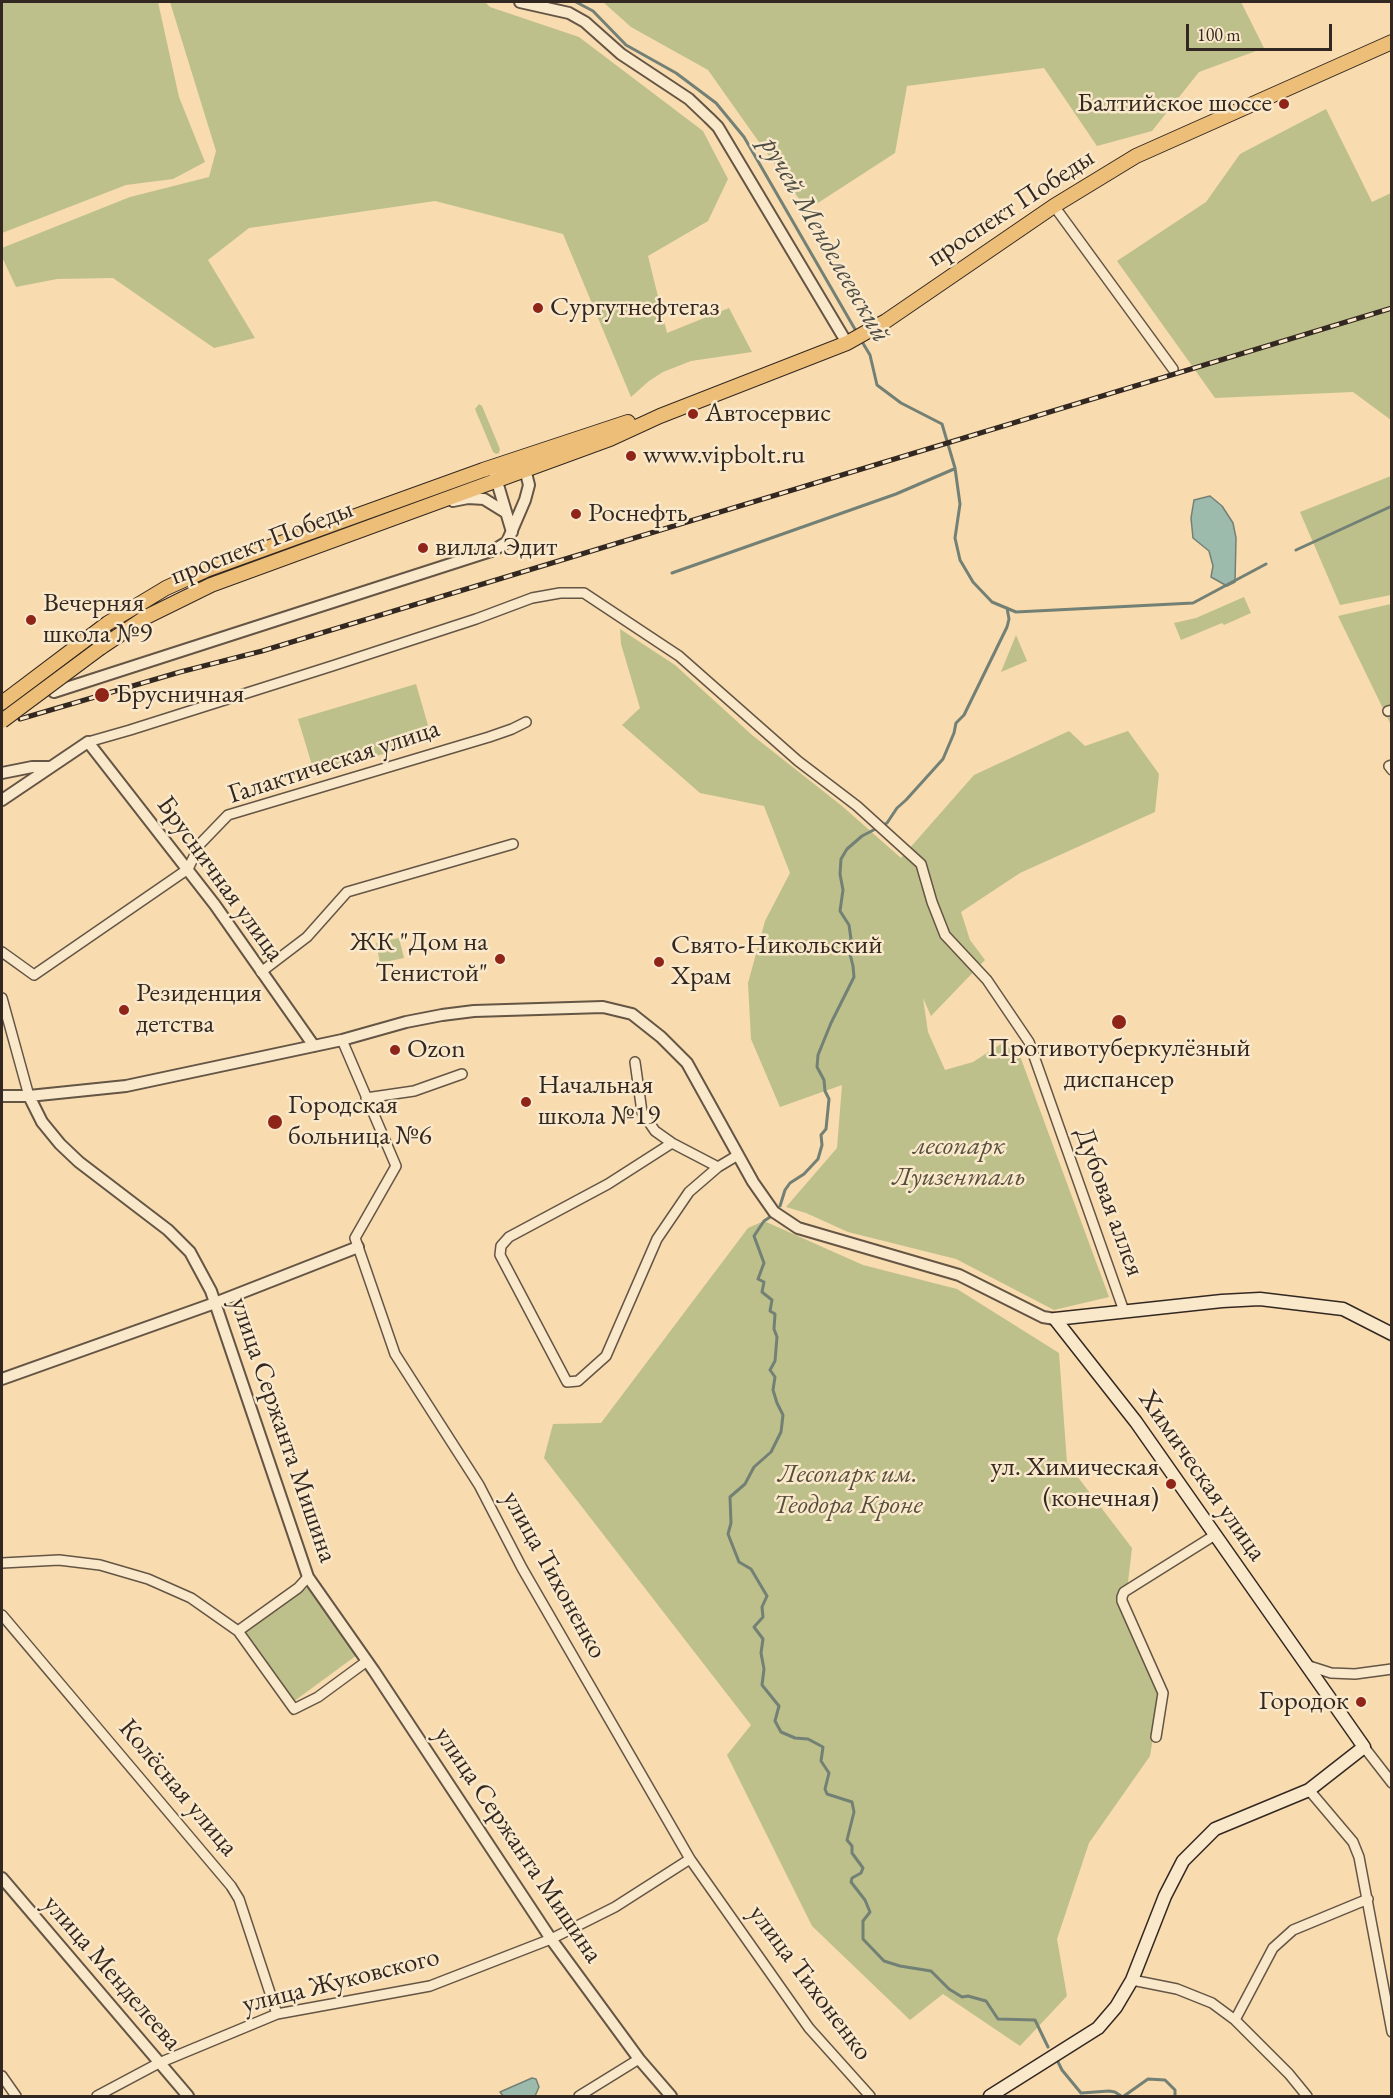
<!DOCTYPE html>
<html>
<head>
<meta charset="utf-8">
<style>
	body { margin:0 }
	#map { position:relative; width:1393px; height:2098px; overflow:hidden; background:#f8dbaf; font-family:"EB Garamond",serif }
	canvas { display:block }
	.frame { position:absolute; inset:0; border:3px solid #332821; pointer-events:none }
	.scale { position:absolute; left:1186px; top:24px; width:146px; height:27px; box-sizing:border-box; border:3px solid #332821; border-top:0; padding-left:8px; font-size:18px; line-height:21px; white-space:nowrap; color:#332821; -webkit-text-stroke:4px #fae8cb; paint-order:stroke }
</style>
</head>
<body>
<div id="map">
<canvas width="1393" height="2098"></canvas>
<div class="frame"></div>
<div class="scale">100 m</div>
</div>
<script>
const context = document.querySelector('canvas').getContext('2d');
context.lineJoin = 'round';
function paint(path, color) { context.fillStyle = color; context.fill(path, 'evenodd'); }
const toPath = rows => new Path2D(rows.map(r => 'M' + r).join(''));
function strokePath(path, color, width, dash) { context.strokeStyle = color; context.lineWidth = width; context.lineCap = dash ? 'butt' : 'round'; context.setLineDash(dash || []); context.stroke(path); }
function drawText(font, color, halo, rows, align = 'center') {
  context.font = font + ' "EB Garamond",serif'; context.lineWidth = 5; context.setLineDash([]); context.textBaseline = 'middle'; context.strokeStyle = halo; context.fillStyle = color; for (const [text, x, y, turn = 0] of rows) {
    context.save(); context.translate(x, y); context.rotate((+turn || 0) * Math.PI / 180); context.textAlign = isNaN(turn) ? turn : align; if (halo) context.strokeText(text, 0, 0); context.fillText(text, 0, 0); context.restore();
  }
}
const green = toPath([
	[2,2,158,2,179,97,205,162,173,179,126,185,2,233],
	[170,2,485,2,490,7,579,37,703,131,728,179,708,221,648,256,667,333,729,308,752,352,691,361,663,372,649,381,631,397,563,234,435,201,249,228,208,260,255,338,214,348,113,278,57,279,16,287,2,257,2,248,130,197,209,177,216,151],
	[603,2,1241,2,1264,48,1199,72,1152,131,1097,146,1044,68,907,86,895,153,807,210,708,70,631,27],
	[1326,109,1372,202,1391,193,1391,420,1353,392,1215,398,1117,261,1206,202,1240,154],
	[479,404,482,406,500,449,499,453,496,454,493,452,475,409],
	[1391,476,1391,595,1340,605,1300,512],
	[1244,597,1251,613,1224,625,1222,623,1181,640,1174,623,1196,618],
	[1391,604,1391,725,1338,616],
	[620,629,675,665,752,735,842,806,901,858,974,775,1069,731,1085,746,1128,731,1159,774,1155,812,1020,873,961,912,970,940,985,960,931,1016,923,998,928,1032,945,1070,973,1062,1004,1042,1020,1056,1109,1297,1054,1310,956,1259,848,1232,806,1213,786,1207,837,1148,842,1085,780,1107,751,1039,748,983,765,921,790,873,764,806,700,793,622,725,640,708,621,644],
	[1016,635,1027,661,1001,672],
	[416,684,432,739,315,775,298,719],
	[399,938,404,958,380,963,376,943],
	[764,1221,863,1265,957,1289,1059,1353,1067,1463,1132,1548,1124,1616,1161,1689,1150,1756,1089,1843,1057,1939,1067,1996,1020,2046,943,1994,910,2020,812,1926,727,1755,751,1725,544,1458,553,1424,601,1423,748,1228],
	[308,1587,357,1655,293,1702,243,1633]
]);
const water = toPath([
	[1210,496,1222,506,1233,523,1236,538,1235,582,1227,586,1211,577,1213,566,1209,551,1193,538,1191,518,1194,500,1210,496],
	[532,2078,536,2079,539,2087,535,2096,503,2096,500,2092,532,2078]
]);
const stream = toPath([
	[576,2,593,11,626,45,676,73,716,103,744,137,856,331],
	[861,340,870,355,877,385,901,403,942,424,955,468,960,504,955,538,960,560,973,582,992,602,1016,612,1193,603,1266,564],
	[1296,550,1392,506],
	[672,573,896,494,954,469],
	[780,1206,785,1190,790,1183,804,1174,818,1159,822,1145,821,1135,826,1129,829,1099,825,1091,824,1080,817,1067,818,1055,831,1023,854,977,853,966,848,946,851,939,849,925,840,911,843,890,840,874,841,859,847,849,862,836,887,823,897,808,906,800,943,759,954,733,956,723,964,715,1007,627,1009,619,1007,608],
	[773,1215,764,1221,754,1236,764,1263,758,1279,764,1282,762,1292,772,1300,770,1311,775,1314,774,1329,777,1337,775,1361,770,1370,775,1377,773,1390,777,1403,783,1415,781,1432,771,1452,754,1467,745,1484,730,1497,731,1523,728,1534,739,1562,751,1569,767,1596,762,1607,763,1617,754,1627,763,1639,761,1653,764,1669,762,1685,779,1706,775,1721,781,1732,795,1738,808,1739,823,1747,821,1761,829,1773,825,1789,827,1794,852,1802,854,1812,847,1840,852,1846,852,1853,863,1868,861,1873,852,1878,851,1882,865,1900,870,1912,863,1921,863,1939,884,1961,900,1966,931,1971,949,1989,962,1997,968,1996,986,2001,998,2019,1035,2020,1048,2047],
	[1057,2060,1062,2070,1081,2093,1109,2091,1115,2092,1121,2096],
	[1124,2096,1148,2079,1165,2080,1175,2090,1175,2096]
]);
const minor = toPath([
	[1054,206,1173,369],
	[1388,711,1392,710],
	[88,742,130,730,332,666,476,619,532,598,560,593,584,593,679,656,798,761,857,806,921,864,932,902,945,935,987,980,1029,1042,1124,1311],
	[1392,765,1389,766,1392,770],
	[2,952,34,975,188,869,200,844,228,815,489,737,512,729,526,722],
	[261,972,307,937,347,892,513,844],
	[2,998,29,1096],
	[342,1040,396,1166,355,1238,395,1354,479,1485,522,1568,690,1859,809,2028,870,2096],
	[635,1062,642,1112,655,1131,672,1143,718,1167,738,1155],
	[366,1098,414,1091,462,1074],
	[672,1143,608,1184,509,1237,501,1246,500,1255,567,1382,578,1381,606,1356,657,1239,689,1192,718,1167],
	[2,1563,59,1560,100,1565,148,1579,191,1598,238,1631,298,1588,308,1577],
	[2,1615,231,1886,239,1899,277,2014],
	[238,1631,294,1709,318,1697,367,1661],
	[1306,1665,1331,1673,1355,1674,1392,1669],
	[1156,1737,1163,1693,1122,1601,1122,1597,1124,1592,1215,1535],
	[1364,1747,1392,1783],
	[1309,1790,1353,1842,1359,1857,1392,2032],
	[1132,1980,1177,1989,1212,2003,1235,2020,1289,2074,1307,2096],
	[1235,2020,1273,1948,1293,1930,1368,1899],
	[2,2076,16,2096],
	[97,2096,159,2063,277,2014,430,1986,551,1939,615,1907,690,1859],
	[579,2096,639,2059]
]);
const tertiary = toPath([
	[520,2,569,13,585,22,621,54,689,99,709,118,718,127,847,343],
	[495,475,512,532],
	[453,501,468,498,484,499,505,512],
	[54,692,494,550,507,542,525,500,529,485,525,469],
	[2,773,32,767,50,767],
	[2,800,88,742,215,905,314,1046],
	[2,1096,29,1096,126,1086,342,1040,406,1022,442,1015,474,1011,603,1007,632,1014,661,1037,687,1063,753,1182,774,1212,798,1228,959,1275,1043,1317,1055,1319],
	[29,1096,42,1122,60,1144,79,1162,168,1230,190,1252,211,1291,308,1577,374,1671,551,1939,639,2059,671,2096],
	[2,1379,215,1303,358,1247],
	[2,1878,188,2096]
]);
const secondary = toPath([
	[1055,1319,1222,1301,1260,1299,1343,1309,1392,1334],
	[990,2096,1098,2028,1116,2007,1132,1980,1165,1896,1183,1861,1215,1829,1309,1790,1364,1747,1136,1422,1055,1319]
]);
const primary = toPath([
	[100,648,146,617,211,585,610,439,660,416,847,343,886,321,1054,206,1136,156,1392,42],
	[2,703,108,623,166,588,206,570,483,470,628,422]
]);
const rail = toPath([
	[20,719,180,672,262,651,1392,308]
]);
const primaryBridge = toPath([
	[2,721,100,648]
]);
const markers = [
	[1284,104,6,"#8f2418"],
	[538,308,6,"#8f2418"],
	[693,414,6,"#8f2418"],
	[631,456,6,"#8f2418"],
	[576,514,6,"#8f2418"],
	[423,548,6,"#8f2418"],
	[31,620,6,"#8f2418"],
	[102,695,8,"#8f2418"],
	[500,959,6,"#8f2418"],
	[659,962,6,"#8f2418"],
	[124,1010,6,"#8f2418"],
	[1119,1022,8,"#8f2418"],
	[395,1050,6,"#8f2418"],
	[526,1102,6,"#8f2418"],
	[275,1122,8,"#8f2418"],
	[1171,1484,6,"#8f2418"],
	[1361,1702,6,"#8f2418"]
];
const poiNames = [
	["Балтийское шоссе",1272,104,"right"],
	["Сургутнефтегаз",550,308],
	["Автосервис",705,414],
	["www.vipbolt.ru",643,456],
	["Роснефть",588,514],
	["вилла Эдит",435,548],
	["Вечерняя",43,604],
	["школа №9",43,635],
	["Брусничная",116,695],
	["ЖК \"Дом на",488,943,"right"],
	["Тенистой\"",488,974,"right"],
	["Свято-Никольский",671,946],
	["Храм",671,977],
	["Резиденция",136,994],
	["детства",136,1025],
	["Противотуберкулёзный",1119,1049,"center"],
	["диспансер",1119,1080,"center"],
	["Ozon",407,1050],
	["Начальная",538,1086],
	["школа №19",538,1117],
	["Городская",288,1106],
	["больница №6",288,1137],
	["ул. Химическая",1159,1468,"right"],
	["(конечная)",1159,1499,"right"],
	["Городок",1349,1702,"right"]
];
const streetNames = [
	["проспект Победы",1011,208,-33],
	["проспект Победы",262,543,-21],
	["Галактическая улица",334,762,-18],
	["Брусничная улица",220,879,54],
	["Дубовая аллея",1109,1202,70],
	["улица Сержанта Мишина",283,1430,71],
	["Химическая улица",1202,1476,55],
	["улица Тихоненко",554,1575,61],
	["Колёсная улица",178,1788,50],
	["улица Сержанта Мишина",518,1845,56],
	["улица Менделеева",112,1973,49],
	["улица Жуковского",341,1981,-14],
	["улица Тихоненко",810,1983,53]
];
const parkNames = [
	["лесопарк",959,1147],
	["Луизенталь",959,1178],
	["Лесопарк им.",848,1475],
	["Теодора Кроне",848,1506]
];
const waterNames = [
	["ручей Менделеевский",825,240,60]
];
paint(green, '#bdc08b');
paint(water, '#9dbbad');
strokePath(water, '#738075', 1.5);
strokePath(stream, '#738075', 3);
strokePath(minor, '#645544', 12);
strokePath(tertiary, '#645544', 14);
strokePath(secondary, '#332821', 15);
strokePath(primary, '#332821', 16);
strokePath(minor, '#fae8cb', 9);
strokePath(tertiary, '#fae8cb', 10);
strokePath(secondary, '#fae8cb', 12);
strokePath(primary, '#ecbe78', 14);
strokePath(rail, '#332821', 5);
strokePath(rail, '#fae8cb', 3, [9]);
strokePath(primaryBridge, '#332821', 16, []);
strokePath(primaryBridge, '#ecbe78', 14);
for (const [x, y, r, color] of markers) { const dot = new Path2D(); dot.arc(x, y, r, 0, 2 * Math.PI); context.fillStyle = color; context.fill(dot); strokePath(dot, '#fae8cb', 2); }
drawText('27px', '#332821', '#fae8cb', poiNames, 'left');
drawText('27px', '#332821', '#fae8cb', streetNames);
drawText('italic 27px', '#564e3c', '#fae8cb', parkNames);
drawText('italic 28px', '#4e4d44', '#fae8cb', waterNames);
</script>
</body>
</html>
